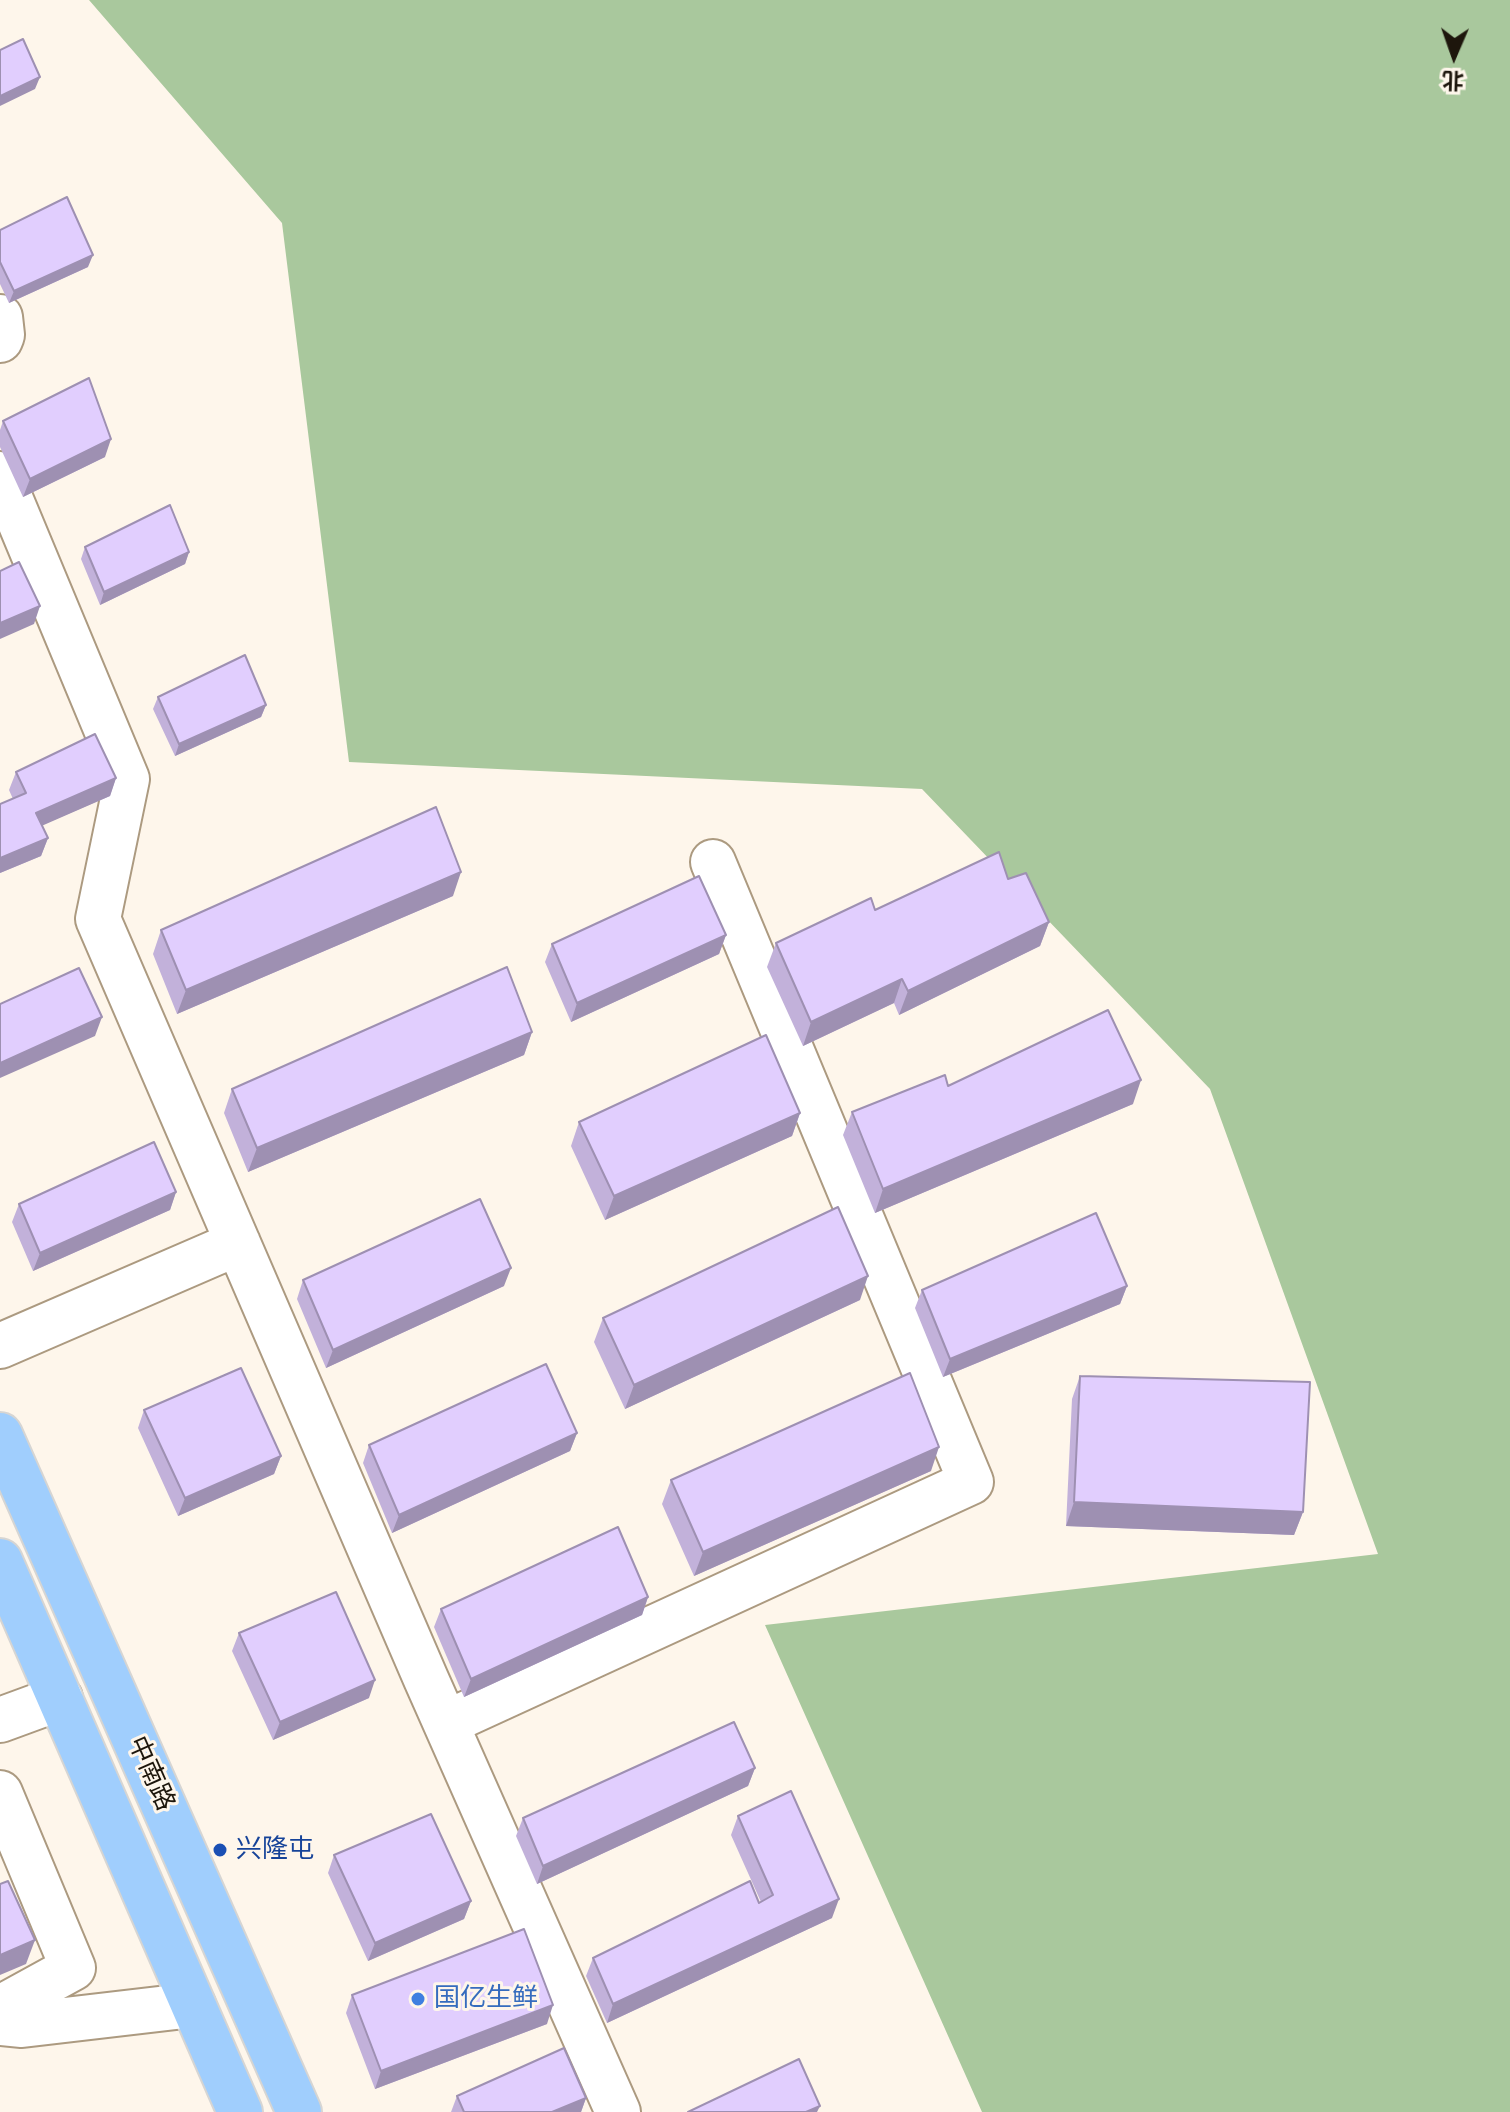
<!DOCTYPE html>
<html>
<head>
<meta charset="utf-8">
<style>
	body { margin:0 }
	#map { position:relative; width:1510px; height:2112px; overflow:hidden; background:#fef6eb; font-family:Roboto,"Noto Sans SC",sans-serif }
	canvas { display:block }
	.north { position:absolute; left:1414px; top:16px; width:80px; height:80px; -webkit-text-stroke:6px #fef6eb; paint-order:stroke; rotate:182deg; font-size:22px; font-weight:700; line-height:32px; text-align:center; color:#1d160c }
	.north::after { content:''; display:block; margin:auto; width:28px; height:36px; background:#1d160c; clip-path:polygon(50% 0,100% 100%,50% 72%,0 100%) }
</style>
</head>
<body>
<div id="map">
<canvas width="1510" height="2112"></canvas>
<div class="north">北</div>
</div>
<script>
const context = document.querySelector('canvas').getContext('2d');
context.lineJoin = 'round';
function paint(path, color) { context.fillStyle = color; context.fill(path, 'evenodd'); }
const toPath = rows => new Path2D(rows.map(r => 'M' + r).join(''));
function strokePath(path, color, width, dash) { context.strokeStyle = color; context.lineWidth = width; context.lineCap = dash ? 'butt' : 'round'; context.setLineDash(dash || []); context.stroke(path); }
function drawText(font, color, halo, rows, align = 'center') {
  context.font = font + ' Roboto,"Noto Sans SC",sans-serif'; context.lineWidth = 6; context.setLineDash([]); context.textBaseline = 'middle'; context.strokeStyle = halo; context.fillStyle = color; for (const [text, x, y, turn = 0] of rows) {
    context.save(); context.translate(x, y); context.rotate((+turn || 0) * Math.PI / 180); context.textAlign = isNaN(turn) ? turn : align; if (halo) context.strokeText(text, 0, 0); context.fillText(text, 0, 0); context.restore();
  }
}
const forest = toPath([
	[89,0,1510,0,1510,2112,982,2112,765,1625,1378,1554,1210,1089,922,789,349,762,282,223]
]);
const minor = toPath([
	[0,317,2,335,0,340],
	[0,474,127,779,98,919,426,1679,618,2112],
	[0,1346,238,1243],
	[0,1720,60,1698],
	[446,1723,971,1482,713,862],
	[0,1793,73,1968,0,2008],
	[0,2023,22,2025,193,2005]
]);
const major = toPath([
	[0,1435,299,2112],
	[0,1561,240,2112]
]);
const wall = toPath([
	[0,230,88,267,9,303,0,284],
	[3,421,105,457,23,497,0,447,0,430],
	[85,547,189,552,185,564,100,605,81,559],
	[158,697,266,705,261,717,175,756,153,709],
	[16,772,116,778,110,796,42,825,48,838,41,856,0,873,0,804,13,799,9,790],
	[1008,879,1049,922,1040,946,899,1015,894,1003,803,1046,767,967,776,943,875,910],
	[453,896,177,1014,153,954,161,930],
	[726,935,719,954,571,1022,545,962,552,944],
	[532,1032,524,1055,248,1172,224,1113,232,1089],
	[948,1086,1133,1104,875,1213,843,1135,852,1112],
	[800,1113,792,1136,605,1220,571,1146,579,1122],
	[176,1192,170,1210,33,1271,12,1222,19,1204],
	[303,1280,504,1286,326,1368,297,1299],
	[1127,1286,1120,1304,943,1377,915,1308,922,1290],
	[860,1300,625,1409,594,1342,603,1318],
	[1080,1376,1303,1512,1294,1535,1066,1526,1072,1399],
	[144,1410,281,1456,274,1474,178,1516,138,1428],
	[577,1433,570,1451,392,1533,363,1463,369,1445],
	[931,1471,694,1576,662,1504,671,1480],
	[648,1597,642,1615,464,1697,434,1627,441,1609],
	[239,1633,369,1698,273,1740,232,1651],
	[755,1768,748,1786,537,1884,516,1836,523,1818],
	[738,1816,832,1918,607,2023,586,1976,593,1958,761,1902,731,1835],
	[334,1855,471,1901,464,1919,368,1961,328,1873],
	[352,1995,547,2024,375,2089,346,2013],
	[457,2096,586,2098,581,2112,451,2112]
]);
const shadedWall = toPath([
	[40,77,35,89,0,106,0,96],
	[93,255,88,267,9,303,14,291],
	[111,439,105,457,23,497,30,479],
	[189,552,185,564,100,605,104,592],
	[40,606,34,624,0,639,0,623],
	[266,705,261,717,175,756,179,744],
	[116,778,110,796,30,831,36,813],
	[48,838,41,856,0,873,0,858],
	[461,872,453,896,177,1014,186,990],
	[1049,922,1040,946,899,1015,908,991],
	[726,935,719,954,571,1022,577,1003],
	[902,979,894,1003,803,1046,811,1022],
	[102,1017,95,1036,0,1078,0,1063],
	[532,1032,524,1055,248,1172,257,1148],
	[1141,1080,1133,1104,875,1213,883,1189],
	[800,1113,792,1136,605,1220,614,1196],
	[176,1192,170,1210,33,1271,40,1253],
	[511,1268,504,1286,326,1368,333,1350],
	[868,1276,860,1300,625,1409,634,1385],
	[1127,1286,1120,1304,943,1377,950,1359],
	[577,1433,570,1451,392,1533,399,1515],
	[939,1447,931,1471,694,1576,703,1552],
	[281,1456,274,1474,178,1516,185,1498],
	[1074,1502,1303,1512,1294,1535,1066,1526],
	[648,1597,642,1615,464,1697,471,1679],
	[375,1680,369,1698,273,1740,280,1722],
	[755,1768,748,1786,537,1884,543,1866],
	[839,1899,832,1918,607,2023,613,2004],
	[471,1901,464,1919,368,1961,375,1943],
	[35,1940,26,1964,0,1975,0,1955],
	[553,2005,547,2024,375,2089,381,2071],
	[586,2098,581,2112,552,2112],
	[820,2106,817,2112,806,2112]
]);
const building = toPath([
	[23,39,40,77,0,96,0,50,23,39],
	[67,197,93,255,14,291,0,262,0,230,67,197],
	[89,378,111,439,30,479,3,421,89,378],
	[170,505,189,552,104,592,85,547,170,505],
	[19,562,40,606,0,623,0,571,19,562],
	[245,655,266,705,179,744,158,697,245,655],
	[95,734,116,778,36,813,48,838,0,858,0,804,26,793,16,772,95,734],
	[436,807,461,872,186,990,161,930,436,807],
	[999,852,1008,879,1026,873,1049,922,908,991,902,979,811,1022,776,943,871,898,875,910,999,852],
	[699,876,726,935,577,1003,552,944,699,876],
	[507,967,532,1032,257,1148,232,1089,507,967],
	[79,968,102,1017,0,1063,0,1004,79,968],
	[1108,1010,1141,1080,883,1189,852,1112,945,1075,948,1086,1108,1010],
	[766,1035,800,1113,614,1196,579,1122,766,1035],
	[154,1142,176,1192,40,1253,19,1204,154,1142],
	[480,1199,511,1268,333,1350,303,1280,480,1199],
	[838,1207,868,1276,634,1385,603,1318,838,1207],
	[1096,1213,1127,1286,950,1359,922,1290,1096,1213],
	[546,1364,577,1433,399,1515,369,1445,546,1364],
	[241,1368,281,1456,185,1498,144,1410,241,1368],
	[910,1373,939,1447,703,1552,671,1480,910,1373],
	[1080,1376,1310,1382,1303,1512,1074,1502,1080,1376],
	[618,1527,648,1597,471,1679,441,1609,618,1527],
	[336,1592,375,1680,280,1722,239,1633,336,1592],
	[734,1722,755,1768,543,1866,523,1818,734,1722],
	[791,1791,839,1899,613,2004,593,1958,750,1881,759,1903,773,1895,738,1816,791,1791],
	[431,1814,471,1901,375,1943,334,1855,431,1814],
	[8,1881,35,1940,0,1955,0,1884,8,1881],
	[524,1929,553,2005,381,2071,352,1995,524,1929],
	[564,2048,586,2098,552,2112,464,2112,457,2096,564,2048],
	[799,2059,820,2106,806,2112,688,2112,799,2059]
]);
const markers = [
	[220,1850,8,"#1a4fb4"],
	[418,1999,8,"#3f7fe0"]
];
const streetNames = [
	["中南路",150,1774,66]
];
const transitNames = [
	["兴隆屯",236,1850]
];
const shopNames = [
	["国亿生鲜",434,1999]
];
paint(forest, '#a9c89d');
strokePath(minor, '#ac9a80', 48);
strokePath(major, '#d6d5d3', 48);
strokePath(minor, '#fff', 44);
strokePath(major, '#a0cefd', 44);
paint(wall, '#c2b1da');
paint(shadedWall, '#9e90b2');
paint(building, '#e1cefe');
strokePath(building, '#9e90b2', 2);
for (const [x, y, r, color] of markers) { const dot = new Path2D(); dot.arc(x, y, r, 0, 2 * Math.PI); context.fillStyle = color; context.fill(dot); strokePath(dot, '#fef6eb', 3); }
drawText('26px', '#1d160c', '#fef6eb', streetNames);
drawText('26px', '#164399', '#fef6eb', transitNames, 'left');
drawText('26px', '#366cbe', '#fef6eb', shopNames, 'left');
</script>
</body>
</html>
